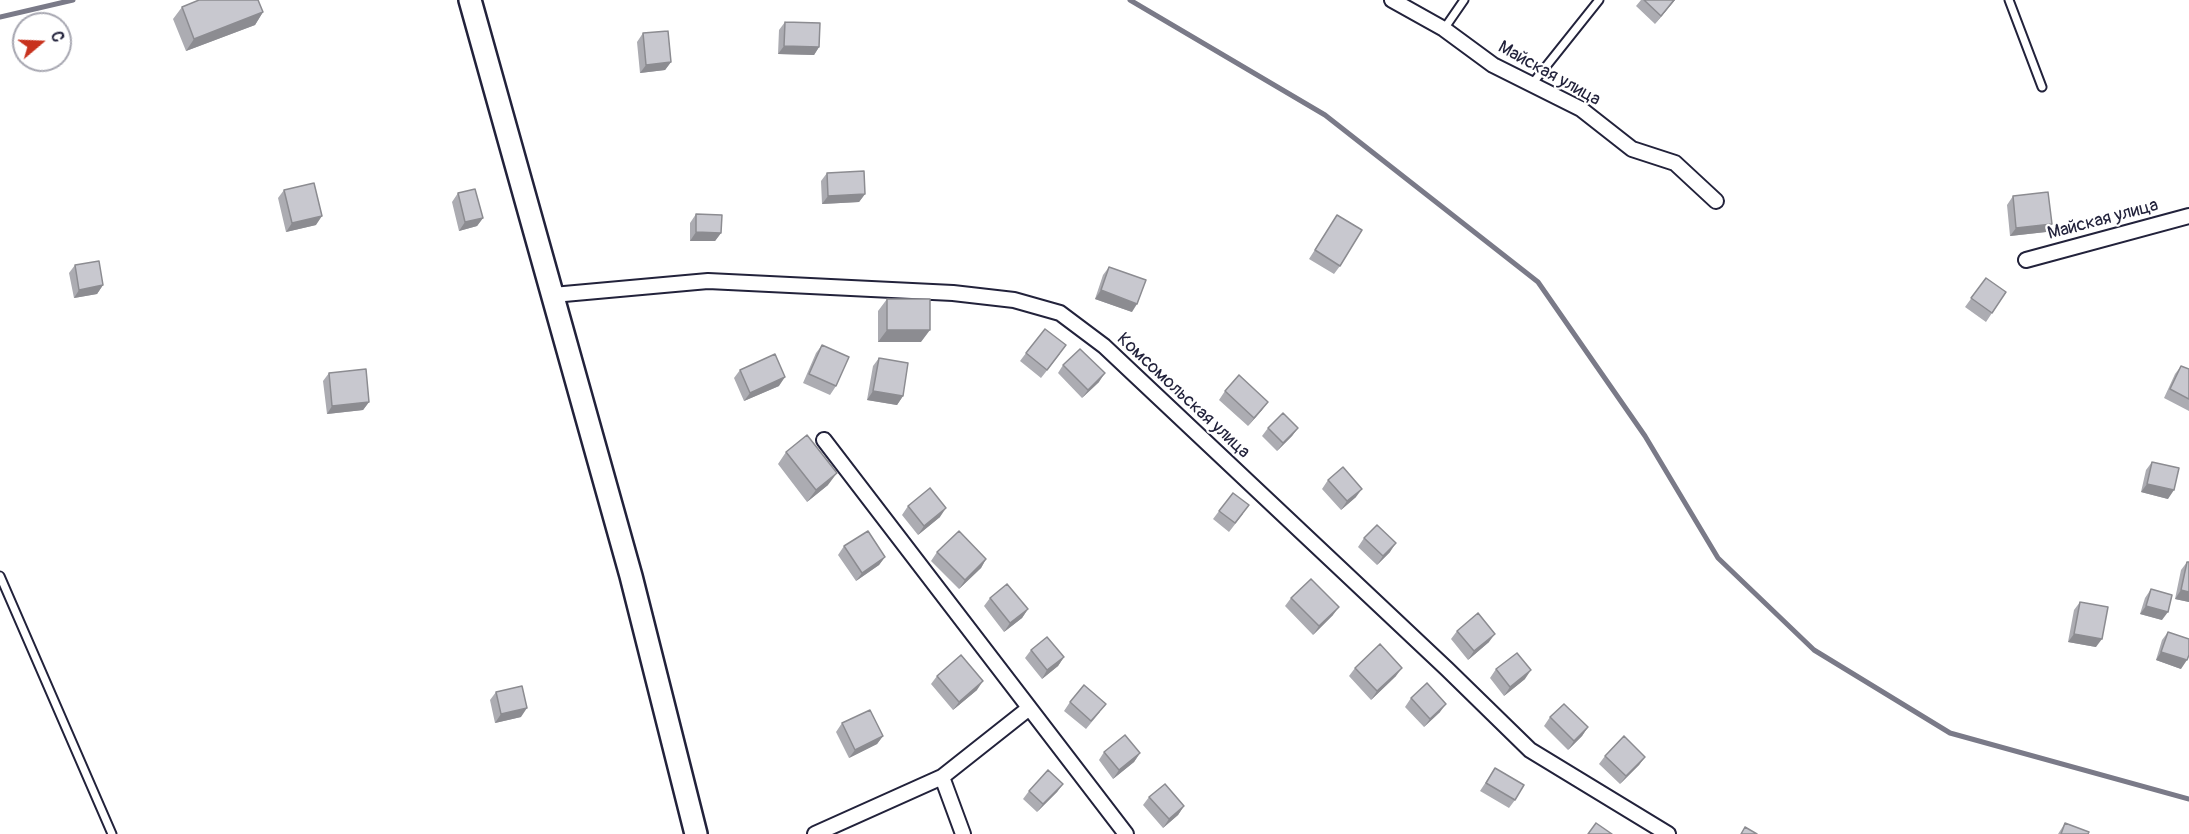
<!DOCTYPE html>
<html>
<head>
<meta charset="utf-8">
<style>
	body { margin:0 }
	#map { position:relative; width:2189px; height:834px; overflow:hidden; background:#fff; font-family:Pangolin,sans-serif }
	canvas { display:block }
	.north { position:absolute; left:12px; top:12px; width:60px; height:60px; box-sizing:border-box; background:#fff; border:2px solid #a7a7b1; border-radius:50%; rotate:71deg; font-size:16px; font-weight:700; line-height:24px; text-align:center; color:#22223b }
	.north::after { content:''; display:block; margin:auto; width:21px; height:27px; background:#c8321e; clip-path:polygon(50% 0,100% 100%,50% 72%,0 100%) }
</style>
</head>
<body>
<div id="map">
<canvas width="2189" height="834"></canvas>
<div class="north">С</div>
</div>
<script>
const context = document.querySelector('canvas').getContext('2d');
context.lineJoin = 'round';
const toPath = rows => new Path2D(rows.map(r => 'M' + r).join(''));
function strokePath(path, color, width, dash) { context.strokeStyle = color; context.lineWidth = width; context.lineCap = dash ? 'butt' : 'round'; context.setLineDash(dash || []); context.stroke(path); }
function paint(path, color) { context.fillStyle = color; context.fill(path, 'evenodd'); }
function drawText(font, color, halo, rows, align = 'center') {
  context.font = font + ' Pangolin,sans-serif'; context.lineWidth = 4.5; context.setLineDash([]); context.textBaseline = 'middle'; context.strokeStyle = halo; context.fillStyle = color; for (const [text, x, y, turn = 0] of rows) {
    context.save(); context.translate(x, y); context.rotate((+turn || 0) * Math.PI / 180); context.textAlign = isNaN(turn) ? turn : align; if (halo) context.strokeText(text, 0, 0); context.fillText(text, 0, 0); context.restore();
  }
}
const stream = toPath([
	[1130,0,1325,115,1538,282,1645,436,1718,558,1814,650,1950,733,2189,799],
	[0,17,73,0]
]);
const service = toPath([
	[2009,0,2042,87],
	[1444,29,1464,0],
	[1532,84,1599,0],
	[0,576,112,834]
]);
const minor = toPath([
	[1392,0,1444,29,1493,65,1581,109,1632,149,1675,163,1716,201],
	[2026,260,2189,216],
	[553,295,708,281,953,293,1014,300,1060,313,1104,346,1447,669,1530,750,1668,834],
	[824,440,1126,834],
	[942,777,963,834],
	[815,834,942,777,1028,709]
]);
const primary = toPath([
	[470,0,631,576,696,834]
]);
const wall = toPath([
	[1641,0,1675,0,1655,24,1636,6],
	[182,7,263,12,255,25,186,51,173,19],
	[785,22,819,47,814,55,778,54,779,30],
	[643,33,671,62,665,70,640,73,637,42],
	[827,173,865,194,859,202,822,204,821,181],
	[284,190,316,225,286,232,278,198],
	[458,193,483,218,477,226,459,231,452,202],
	[2013,196,2052,224,2046,232,2010,236,2007,205],
	[696,214,721,233,715,241,690,241,690,223],
	[1337,215,1340,266,1334,274,1309,259],
	[75,265,103,285,97,294,74,298,69,273],
	[1109,267,1132,312,1095,299,1103,275],
	[1986,278,2006,292,1986,322,1965,307],
	[887,299,921,342,878,342,878,311],
	[822,345,836,386,830,395,803,383,816,353],
	[1026,353,1060,354,1041,378,1020,361],
	[879,358,903,396,897,405,867,400,873,366],
	[1063,365,1099,382,1082,398,1058,373],
	[2181,366,2189,369,2189,411,2164,398,2175,374],
	[740,370,779,386,744,401,734,378],
	[329,373,369,402,363,410,327,414,323,381],
	[1225,391,1262,410,1248,426,1219,400],
	[1268,428,1298,428,1292,436,1277,451,1262,436],
	[786,452,828,485,807,502,778,464],
	[2152,462,2168,499,2141,492,2146,470],
	[1328,480,1356,497,1341,510,1322,489],
	[908,506,940,517,918,535,902,515],
	[1219,511,1243,514,1229,532,1213,519],
	[1364,538,1390,552,1377,565,1358,547],
	[844,546,885,557,879,565,856,581,838,555],
	[937,552,986,559,981,568,959,589,931,561],
	[2187,562,2189,602,2175,599,2181,570],
	[2151,589,2162,620,2140,614,2145,598],
	[990,598,1028,609,1022,618,1004,632,984,606],
	[1291,598,1333,615,1313,635,1285,606],
	[2080,602,2096,647,2068,642,2074,610],
	[1457,631,1489,642,1468,660,1451,639],
	[2168,632,2181,669,2156,660,2162,640],
	[1031,650,1064,657,1058,666,1042,679,1025,658],
	[1355,668,1396,676,1371,700,1349,676],
	[1496,669,1525,679,1504,696,1490,678],
	[937,676,977,690,953,710,931,684],
	[496,692,521,717,495,723,490,700],
	[1411,698,1440,712,1424,727,1405,707],
	[1070,702,1100,712,1086,729,1064,711],
	[1550,717,1588,727,1582,736,1568,750,1544,726],
	[842,723,883,736,877,744,849,758,836,732],
	[1104,752,1140,753,1134,762,1113,779,1099,760],
	[1605,756,1645,757,1639,765,1620,784,1599,764],
	[1495,768,1515,800,1509,808,1480,791],
	[1063,784,1057,792,1037,812,1023,799,1029,791],
	[1149,797,1184,806,1178,815,1163,828,1143,805],
	[2065,823,2088,834,2058,834]
]);
const shadedWall = toPath([
	[1674,0,1675,0,1655,24,1661,16],
	[263,12,255,25,186,51,194,39],
	[784,46,819,47,814,55,778,54],
	[671,62,665,70,640,73,646,65],
	[865,194,859,202,822,204,828,196],
	[322,216,316,225,286,232,292,223],
	[483,218,477,226,459,231,465,222],
	[2052,224,2046,232,2010,236,2016,228],
	[696,232,721,233,715,241,690,241],
	[103,285,97,294,74,298,79,290],
	[1101,290,1137,304,1132,312,1095,299],
	[887,330,930,330,921,342,878,342],
	[1105,373,1099,382,1082,398,1088,390],
	[785,377,779,386,744,401,750,393],
	[873,391,903,396,897,405,867,400],
	[369,402,363,410,327,414,332,406],
	[1268,402,1262,410,1248,426,1254,418],
	[1298,428,1292,436,1277,451,1283,443],
	[837,473,828,485,807,502,816,490],
	[2147,484,2174,490,2168,499,2141,492],
	[1362,489,1356,497,1341,510,1347,501],
	[946,508,940,517,918,535,924,526],
	[1396,543,1390,552,1377,565,1383,556],
	[885,557,879,565,856,581,862,573],
	[986,559,981,568,959,589,965,580],
	[2181,590,2189,592,2189,602,2175,599],
	[2146,606,2168,612,2162,620,2140,614],
	[1339,607,1333,615,1313,635,1319,626],
	[1028,609,1022,618,1004,632,1010,623],
	[1495,634,1489,642,1468,660,1474,651],
	[2074,634,2102,639,2096,647,2068,642],
	[2161,652,2187,660,2181,669,2156,660],
	[1064,657,1058,666,1042,679,1047,670],
	[1402,668,1396,676,1371,700,1377,691],
	[1531,670,1525,679,1504,696,1510,687],
	[983,681,977,690,953,710,959,702],
	[1446,704,1440,712,1424,727,1430,719],
	[527,708,521,717,495,723,501,714],
	[1588,727,1582,736,1568,750,1574,741],
	[883,736,877,744,849,758,855,750],
	[1140,753,1134,762,1113,779,1119,770],
	[1645,757,1639,765,1620,784,1626,776],
	[1063,784,1057,792,1037,812,1043,804],
	[1184,806,1178,815,1163,828,1169,819]
]);
const building = toPath([
	[199,0,258,0,263,12,194,39,182,7,199,0],
	[1644,0,1674,0,1661,16,1644,0],
	[785,22,820,23,819,47,784,46,785,22],
	[668,31,671,62,646,65,643,33,668,31],
	[864,171,865,194,828,196,827,173,864,171],
	[314,183,322,216,292,223,284,190,314,183],
	[475,189,483,218,465,222,458,193,475,189],
	[2048,192,2052,224,2016,228,2013,196,2048,192],
	[696,214,722,215,721,233,696,232,696,214],
	[1337,215,1362,230,1340,266,1315,250,1337,215],
	[99,261,103,285,79,290,75,265,99,261],
	[1109,267,1146,280,1137,304,1101,290,1109,267],
	[1986,278,2006,292,1992,313,1971,298,1986,278],
	[887,299,930,299,930,330,887,330,887,299],
	[1045,329,1066,345,1047,370,1026,353,1045,329],
	[822,345,849,357,836,386,809,374,822,345],
	[1080,349,1105,373,1088,390,1063,365,1080,349],
	[775,354,785,377,750,393,740,370,775,354],
	[879,358,908,363,903,396,873,391,879,358],
	[2181,366,2189,369,2189,399,2170,389,2181,366],
	[366,369,369,402,332,406,329,373,366,369],
	[1239,375,1268,402,1254,418,1225,391,1239,375],
	[1283,413,1298,428,1283,443,1268,428,1283,413],
	[807,435,837,473,816,490,786,452,807,435],
	[2152,462,2179,468,2174,490,2147,484,2152,462],
	[1343,467,1362,489,1347,501,1328,480,1343,467],
	[930,488,946,508,924,526,908,506,930,488],
	[1233,493,1249,505,1235,523,1219,511,1233,493],
	[1377,525,1396,543,1383,556,1364,538,1377,525],
	[868,531,885,557,862,573,844,546,868,531],
	[959,531,986,559,965,580,937,552,959,531],
	[2187,562,2189,562,2189,592,2181,590,2187,562],
	[1311,579,1339,607,1319,626,1291,598,1311,579],
	[1007,584,1028,609,1010,623,990,598,1007,584],
	[2151,589,2172,595,2168,612,2146,606,2151,589],
	[2080,602,2108,607,2102,639,2074,634,2080,602],
	[1478,613,1495,634,1474,651,1457,631,1478,613],
	[2168,632,2189,639,2189,655,2187,660,2161,652,2168,632],
	[1047,637,1064,657,1047,670,1031,650,1047,637],
	[1380,644,1402,668,1377,691,1355,668,1380,644],
	[1517,653,1531,670,1510,687,1496,669,1517,653],
	[961,655,983,681,959,702,937,676,961,655],
	[1427,683,1446,704,1430,719,1411,698,1427,683],
	[1084,685,1106,704,1091,721,1070,702,1084,685],
	[522,686,527,708,501,714,496,692,522,686],
	[1564,704,1588,727,1574,741,1550,717,1564,704],
	[870,710,883,736,855,750,842,723,870,710],
	[1125,735,1140,753,1119,770,1104,752,1125,735],
	[1624,736,1645,757,1626,776,1605,756,1624,736],
	[1495,768,1524,785,1515,800,1486,783,1495,768],
	[1048,770,1063,784,1043,804,1029,791,1048,770],
	[1165,784,1184,806,1169,819,1149,797,1165,784],
	[1596,823,1612,834,1588,834,1596,823],
	[2065,823,2089,832,2088,834,2061,834,2065,823],
	[1745,827,1757,834,1741,834,1745,827]
]);
const streetNames = [
	["Майская улица",1549,74,29],
	["Майская улица",2103,220,-15],
	["Комсомольская улица",1183,396,43]
];
strokePath(stream, '#7a7a88', 5);
strokePath(service, '#22223b', 11);
strokePath(minor, '#22223b', 18);
strokePath(primary, '#22223b', 26);
strokePath(service, '#fff', 7);
strokePath(minor, '#fff', 14);
strokePath(primary, '#fff', 21);
paint(wall, '#acacb2');
paint(shadedWall, '#8c8c91');
paint(building, '#c8c8cf');
strokePath(building, '#8c8c91', 1.5);
drawText('18px', '#22223b', '#fff', streetNames);
</script>
</body>
</html>
